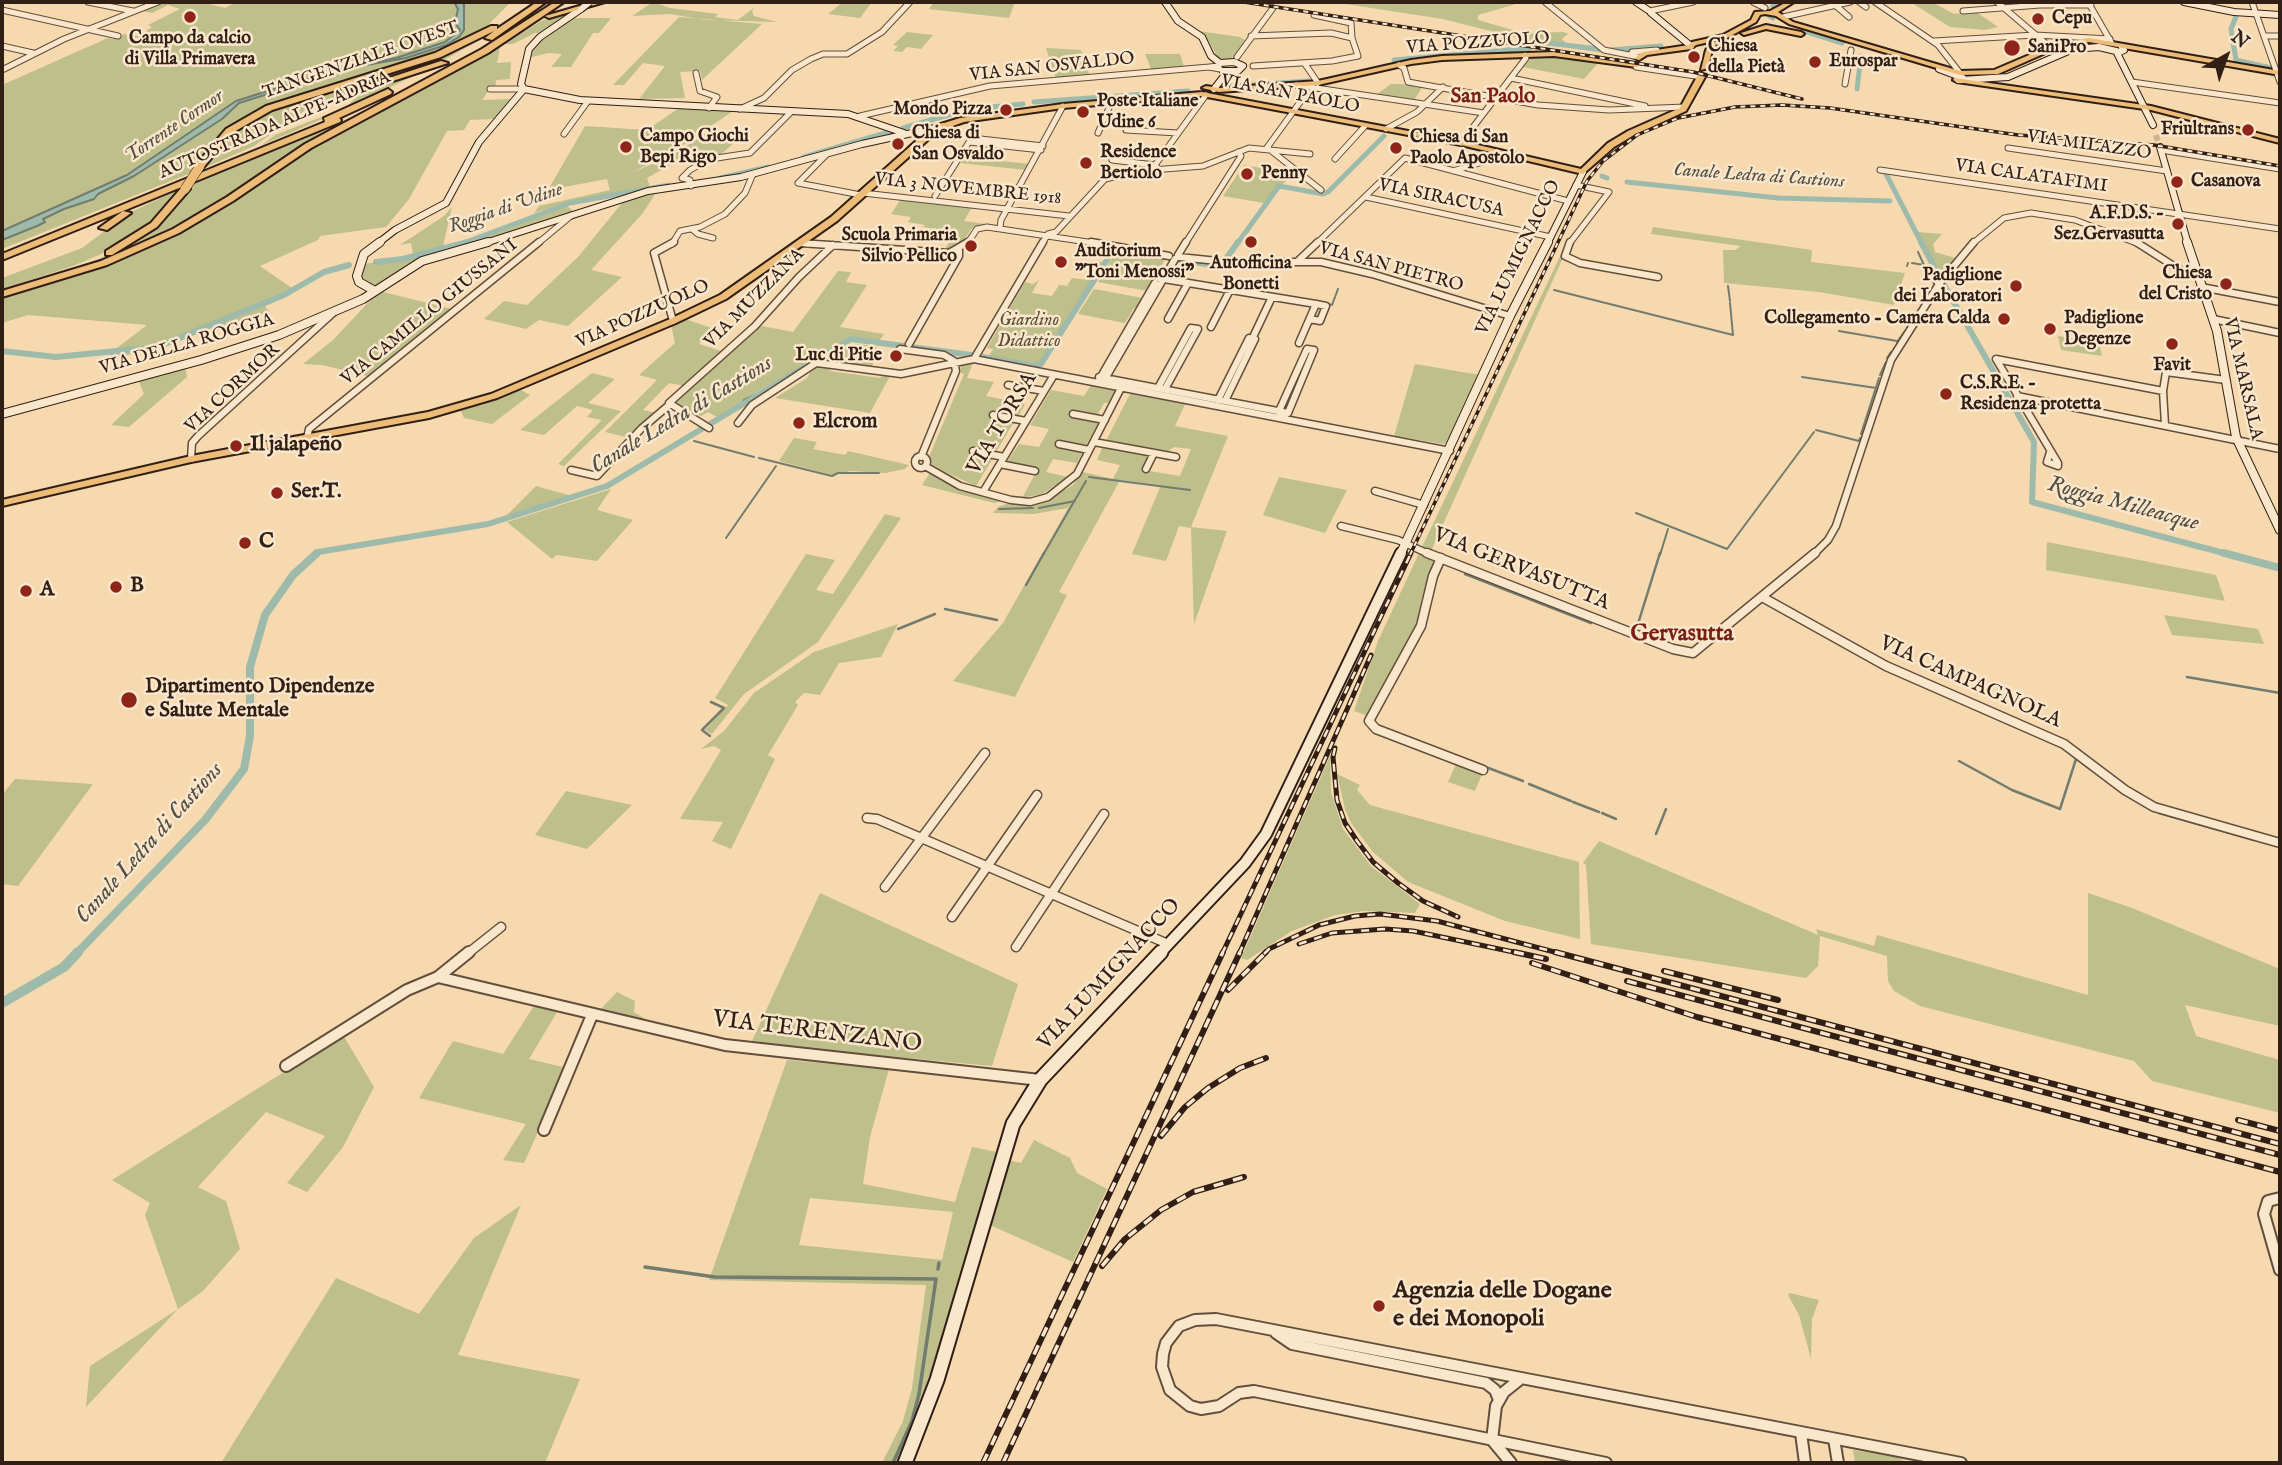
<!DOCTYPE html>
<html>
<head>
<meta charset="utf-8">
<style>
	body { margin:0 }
	#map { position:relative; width:2282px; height:1465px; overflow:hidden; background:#f7d9af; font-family:"IM FELL English",serif }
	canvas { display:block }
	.frame { position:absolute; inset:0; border:4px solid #311f16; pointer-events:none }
	.north { position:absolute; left:2191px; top:21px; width:70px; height:70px; -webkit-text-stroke:5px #fae6cb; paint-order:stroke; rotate:40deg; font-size:19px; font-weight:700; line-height:28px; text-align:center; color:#311f16 }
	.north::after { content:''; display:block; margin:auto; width:24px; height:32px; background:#311f16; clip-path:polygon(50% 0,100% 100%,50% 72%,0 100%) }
</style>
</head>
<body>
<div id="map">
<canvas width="2282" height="1465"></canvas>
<div class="frame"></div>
<div class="north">N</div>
</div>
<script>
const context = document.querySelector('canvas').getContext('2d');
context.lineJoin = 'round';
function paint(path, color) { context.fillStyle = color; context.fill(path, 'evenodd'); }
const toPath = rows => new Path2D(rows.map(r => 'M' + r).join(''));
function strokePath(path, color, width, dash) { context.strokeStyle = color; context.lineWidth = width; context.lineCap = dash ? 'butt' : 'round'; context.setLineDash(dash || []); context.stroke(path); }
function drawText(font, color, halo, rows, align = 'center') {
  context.font = font + ' "IM FELL English",serif'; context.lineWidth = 5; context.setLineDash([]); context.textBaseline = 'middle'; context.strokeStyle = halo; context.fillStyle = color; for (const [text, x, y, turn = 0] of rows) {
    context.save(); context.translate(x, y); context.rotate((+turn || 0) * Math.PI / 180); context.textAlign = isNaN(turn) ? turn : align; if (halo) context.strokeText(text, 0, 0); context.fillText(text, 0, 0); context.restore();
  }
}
const green = toPath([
	[160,2,201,2,225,8,236,2,519,2,511,2,487,26,491,26,456,46,393,68,322,87,260,110,227,131,215,142,193,172,2,249,2,85,108,38,113,39,124,34,138,36,152,27,148,25,180,9,168,5,152,13,137,10],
	[653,2,670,8,718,14,715,17,738,20,755,7,752,11,754,16,777,22,706,20,670,14,632,16],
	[843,2,872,2,860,18,828,14],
	[934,2,1015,2,1009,18,929,9],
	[1332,2,1523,2,1478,15,1478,20,1523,33,1564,32,1568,34,1562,39,1566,43,1599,47,1609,54,1534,42,1443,19],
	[1918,2,1932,2,1954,14,1976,12,1998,27,1985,30,1950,27,1912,3],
	[576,9,542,33,535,33,513,44,504,44,541,21],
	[679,17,762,24,702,80,700,71,680,72,685,98,639,99,665,66,643,63,624,85,613,85],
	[571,18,611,18,599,33,593,33,571,67,551,67,562,54,548,53,528,58,539,43],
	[1198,31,1240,37,1245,40,1234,57,1225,60,1217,56,1206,37],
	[907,32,933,35,921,49,907,47,902,52,893,51,898,46,893,45],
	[486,36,441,62,310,107,254,146,204,168,233,133,267,111,432,58],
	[500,47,497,63,511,62,510,79,496,80,495,90,489,90,482,100,510,99,494,119,470,120,464,130,447,131,409,199,386,227,320,236,318,240,260,266,296,291,265,306,269,312,214,332,211,328,155,351,113,357,109,354,147,325,28,315,2,323,2,297,98,268,164,241,212,214,331,136],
	[1046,48,1081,50,1089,74,1056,78],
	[1145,54,1180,54,1184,67,1151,69],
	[1532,57,1564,57,1599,62,1584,79,1523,67],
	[413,76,355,105,262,145,275,135,347,107,362,90],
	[1391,84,1400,84,1423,86,1414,100,1376,95],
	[409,90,342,125,189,222,106,260,46,280,2,292,71,270,108,255,159,225,178,206,195,182,323,130],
	[679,108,733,111,676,150,631,173,671,156,711,130,742,136,720,155,710,155,702,160,688,155,647,178,650,187,573,201,534,213,539,206,610,190,607,179,548,190,585,126,647,130],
	[963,157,1030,164,1026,170,960,163],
	[1244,165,1284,172,1291,170,1294,173,1264,203,1223,196],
	[184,187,164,214,120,246,73,266,2,289,2,278,82,248,129,213],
	[657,191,643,213,591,270,622,277,568,326,539,320,526,329,484,319,504,301,527,305,578,257,626,198],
	[901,199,972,207,964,221,985,224,971,229,964,241,944,251,955,232,923,227,925,225,908,222,911,217,891,214],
	[566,205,574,212,424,259,376,288,362,278,363,264,419,257,469,243],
	[452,207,443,246,413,254,411,243,400,245,444,216],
	[1653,227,1812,250,1811,262,1905,273,1894,305,1819,292,1724,283,1723,250,1735,250,1741,246,1651,234],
	[1918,232,1942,234,1933,244,1935,252,1955,258,1942,276],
	[1564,248,1564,256,1574,262,1562,260,1431,551,1422,547],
	[1117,250,1166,258,1147,291,1098,282],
	[1084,261,1105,262,1040,364,1034,365,988,357,993,349,987,348,1025,282,1033,284,1039,280,1032,293,1052,296,1059,285,1067,286,1072,278,1088,280,1097,265,1083,263],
	[838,271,851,272,846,282,867,285,840,327,884,334,879,341,850,338,743,400,719,418,708,412,701,416,676,405,679,397,755,329,762,326,793,332],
	[1094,289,1143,298,1138,308,1134,308,1125,323,1078,314],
	[379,291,452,309,372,377,322,365,303,364,333,340],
	[685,319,715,329,699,344,724,352,685,386,669,383,643,410,656,413,630,438,605,432,657,380,639,375,675,343,671,325],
	[2058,336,2099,343,2102,356,2061,350],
	[860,344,877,347,871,356,875,360,871,367,825,360,847,346],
	[973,363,967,378,994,382,986,396,1025,404,1018,417,992,417,1014,422,996,452,972,448,970,453,993,458,976,486,945,472,932,464,929,457,964,374,961,373,961,365],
	[1415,364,1480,375,1449,441,1444,444,1394,436],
	[185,366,187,377,129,427,111,425,144,394,138,379],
	[819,366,831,368,830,371,880,378,882,375,890,376,870,413,775,398,807,378,811,371],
	[592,373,615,379,588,403,621,411,564,466,558,464,602,420,587,417,593,410,577,406,544,435,520,430],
	[1091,385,1116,389,1108,403,1104,403,1097,416,1099,421,1077,463,1053,459,1046,472,1068,477,1042,494,1022,498,1038,469,1007,462,1019,444,1039,447,1049,429,1030,425,1051,390,1084,396],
	[519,389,530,395,492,424,464,418,461,411],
	[1131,392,1186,402,1175,426,1228,436,1191,527,1227,531,1194,624,1191,528,1179,526,1166,561,1132,554,1161,485,1120,480,1059,592,1067,595,1015,697,953,681,1003,623,1068,508,1034,514,993,513,998,507,1009,503,1040,504,1073,485,1083,472,1113,479,1120,465,1097,460,1103,446,1150,455,1143,470,1180,476,1191,449,1174,447,1167,452,1106,441],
	[794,438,817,442,813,449,845,455,848,451,909,465,905,469,885,473,850,471,833,475,779,461],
	[930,473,965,491,1003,501,994,503,922,485],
	[1279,477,1347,490,1325,533,1263,515],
	[536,486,572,496,503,519],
	[611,489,597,510,633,520,597,561,557,555,552,559,507,522],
	[885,514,901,518,818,642,744,694,712,734,705,730,728,705,715,698,806,554,835,560,816,590,833,594],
	[2047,542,2216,575,2225,601,2046,570],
	[1420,551,1435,561,1420,621,1368,716,1354,711,1378,641],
	[2164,615,2258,629,2264,644,2172,635],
	[898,624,881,657,839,663,820,695,804,693,795,702,798,705,768,755,775,759,731,849,712,841,723,822,680,819,721,750,714,746,701,749,724,731,754,693,814,652],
	[1330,756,1331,792,1343,829,1371,866,1420,904,1415,913,1364,911,1335,915,1292,931,1247,960,1241,958],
	[1457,762,1483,772,1475,791,1448,782],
	[1337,774,1360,785,1357,790,1370,805,1579,862,1580,939,1505,921,1408,882,1373,852,1351,823,1345,809],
	[15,779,93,784,18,886,2,884,2,795],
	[566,791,632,805,587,849,535,835],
	[1599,841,1818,935,1816,929,1874,946,1877,935,2088,995,2088,893,2132,908,2280,969,2280,1026,2185,1005,2196,1036,2280,1060,2280,1113,2152,1081,2134,1061,1920,1006,1894,991,1888,981,1887,956,1820,936,1818,966,1806,978,1591,944,1586,865,1583,863],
	[820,893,1018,984,992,1066,751,1043],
	[617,992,635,1001,634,1012,650,1022,600,1010],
	[534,1006,557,1012,529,1059,567,1068,524,1163,503,1160,526,1124,419,1098,453,1041,503,1054],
	[343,1035,374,1087,343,1147,307,1192,287,1183,325,1136,266,1112,198,1187,226,1201,240,1249,203,1291,178,1309,86,1407,90,1366,178,1309,145,1215,150,1203,112,1180],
	[787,1060,889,1069,870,1137,863,1184,955,1202,972,1147,997,1152,916,1424,899,1463,882,1463,903,1421,912,1388,926,1285,709,1280],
	[810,1198,953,1212,942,1260,799,1245],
	[1034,1140,1070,1158,1077,1173,1107,1189,1073,1262,990,1225,1008,1160,1021,1163],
	[521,1205,458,1355,580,1379,545,1463,221,1463,336,1278,419,1314,474,1238],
	[1790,1293,1819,1300,1812,1319,1811,1359,1799,1315,1788,1295],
	[1853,1450,1894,1456,1908,1463,1855,1463]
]);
const water = toPath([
	[454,2,462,2,464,5,464,30,459,37,446,45,406,58,355,67,239,103,222,119,134,176,98,194,94,199,64,209,43,219,45,222,37,226,2,240,2,231,127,175,236,101,334,70,396,58,445,42,460,30,455,23,458,9,454,2]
]);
const streamFar2 = toPath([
	[1912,263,1924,265,1918,252],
	[1907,266,1908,263],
	[1168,277,1176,264],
	[1728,286,1730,301],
	[1233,287,1253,291],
	[1554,290,1733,335,1730,303],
	[1328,304,1332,305,1338,289],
	[1907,328,1915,316],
	[1839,331,1897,341],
	[1897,342,1905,331],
	[1887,358,1891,352],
	[1880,375,1886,362],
	[1802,377,1876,388],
	[740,405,744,400,763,391],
	[1816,430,1859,441,1860,438],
	[1861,434,1879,378],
	[694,441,754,457],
	[759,458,832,476,838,473,879,473],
	[1089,477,1190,490],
	[965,491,992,498],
	[1039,508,1075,501],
	[999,509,1033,508],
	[1636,513,1727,549,1814,432],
	[726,538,776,466],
	[1043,555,1086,481],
	[1660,555,1668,529]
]);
const streamFar1 = toPath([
	[1465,574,1591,623],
	[1026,585,1044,553],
	[945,609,997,620],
	[1637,627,1660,553],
	[898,629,935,614],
	[2187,677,2280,693],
	[1398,734,1523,781],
	[710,736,702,730,724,708,711,702],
	[1959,761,2012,790,2060,809,2076,759],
	[2082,763,2089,768],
	[1529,784,1571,801],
	[1573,802,1599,812],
	[1602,813,1616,819],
	[2159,813,2254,840],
	[1656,834,1666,809]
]);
const stream = toPath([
	[645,1267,715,1277,936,1279,919,1394,912,1421,893,1463],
	[938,1269,939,1263]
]);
const canalFar3 = toPath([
	[1773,6,1780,2],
	[2237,14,2231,29,2236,60,2280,70],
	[1768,15,1773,18],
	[1804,31,1842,43],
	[1539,42,1598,49],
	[1611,50,1661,46],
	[1394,60,1530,48],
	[1222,87,1308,81],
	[1857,89,1861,56],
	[1034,102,1188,91],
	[903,128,969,109,1023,104],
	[804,157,892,131],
	[1885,172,1922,244],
	[1602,176,1607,178],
	[720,178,768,167],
	[1627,182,1778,198,1890,201],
	[461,244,570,203,669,185],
	[1237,244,1279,186,1323,194,1328,192,1384,136]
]);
const canalFar2 = toPath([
	[1921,242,1939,276],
	[1179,260,1221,266,1238,242],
	[376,262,403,259,468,242],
	[1940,278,2034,442,2032,502,2231,555],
	[2,351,56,357,157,347,284,295,324,272,349,265],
	[982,357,1034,366,1041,364,1112,252],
	[315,555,318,552,488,524,607,486,851,339,971,355]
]);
const canalFar1 = toPath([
	[2224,553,2280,568],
	[76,954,205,820,244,769,250,736,250,667,265,615,293,575,317,553]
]);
const canal = toPath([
	[2,1003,64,967,78,952]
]);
const secondaryTunnel = toPath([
	[2156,135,2160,147]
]);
const streetFar3 = toPath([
	[88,2,133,11],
	[1545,2,1604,50,1639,57],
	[1753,2,1765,8],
	[1859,2,1866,7],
	[1875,2,1938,45,1960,73],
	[1997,2,2050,47],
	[2088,2,2111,42],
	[2252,2,2280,82],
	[1835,5,1849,17],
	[2,10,118,36],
	[1650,11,1693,2],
	[1963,11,2040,5,2091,5],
	[1783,17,1850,2],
	[1251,36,1331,33,1352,38],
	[2264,36,2280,36],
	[1934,41,2035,35,2110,39],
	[2,46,33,53],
	[1632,52,1657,50],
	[1237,57,1273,8],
	[1305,64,1318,83],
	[1399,65,1404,68,1408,82,1538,105,1609,110,1685,107],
	[1219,66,1209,67,1220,69],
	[1253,66,1332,61,1358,56,1352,38,1351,23,1314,15],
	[1636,67,1702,77],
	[2,70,64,39,158,2],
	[696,73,700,91,717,97,709,108],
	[1511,78,1645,106],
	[2132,82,2280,103],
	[1845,84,1851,50],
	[1296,85,1484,113],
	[490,89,524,89],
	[740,109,764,98,792,70,811,59,823,54,847,54,882,32,910,2],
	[860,116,990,86,1209,67],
	[1386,129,1417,112,1443,87],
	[1126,130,1178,133],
	[1098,133,1112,101],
	[564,134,588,101],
	[1461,143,1526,58,1525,55],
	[2008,148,2167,171],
	[1266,149,1311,87],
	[1269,149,1321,190],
	[1041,150,969,142,972,138,1043,146],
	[2161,150,2280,169],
	[827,154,798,183,861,195],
	[1335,159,1365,126],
	[1112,160,1155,165],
	[1158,169,1155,165,1206,95],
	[1880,170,2280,229],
	[1453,171,1509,154],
	[691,186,690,180,682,178,690,170,710,159,750,153,792,111],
	[863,193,1069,216],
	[935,196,969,142],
	[1366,197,1551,237],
	[1000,228,1001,220,1063,106],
	[692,229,698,234,713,238],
	[800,243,809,244],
	[537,244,572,215],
	[672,244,680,231,700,227,725,214,745,193,753,174],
	[967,244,977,229,987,227,1101,244],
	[1042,244,1048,234,1056,232,1105,179,1139,171,1203,166,1249,148,1310,154],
	[1185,244,1241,156,1238,152],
	[1316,244,1405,158,1568,201],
	[1569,244,1609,192,1576,185],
	[1972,244,2004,218,2031,213,2075,220,2139,244]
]);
const streetFar2 = toPath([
	[1091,242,1169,256],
	[1570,242,1565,256,1580,263,1658,277],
	[2136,242,2180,270,2197,275],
	[800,243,949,253,968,242],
	[1178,255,1186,242],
	[1179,257,1227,262,1321,262,1372,274,1510,316],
	[1299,260,1318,242],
	[1931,273,1939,284],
	[1158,278,1316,304,1299,343],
	[2201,287,2280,302],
	[1168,319,1188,283],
	[1310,319,1320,321,1326,306,1316,304],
	[2213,319,2280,333],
	[673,321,654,253,674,242],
	[1211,327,1230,290],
	[1254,335,1272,297],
	[909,344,959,256,959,250],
	[900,349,944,355,954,361],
	[1307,349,1314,350,1288,413,1281,418,1279,411,1307,349],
	[974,359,1043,242],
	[1996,359,2163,391],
	[1996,359,2058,463,2058,466,2047,462,2050,452],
	[817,363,901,374,974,359,1450,451],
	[1099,377,1288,413],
	[1105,379,1175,259],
	[1099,380,1155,283],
	[1008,385,1044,391],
	[1158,388,1191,328,1198,329,1165,389],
	[2017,396,2280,449],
	[1218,400,1249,338,1255,339,1225,401],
	[1073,414,1105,420],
	[993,415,1026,421],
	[738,423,752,405,819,361],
	[2165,425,2163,391,2166,372,2226,380],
	[709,428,669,403,755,326,799,277,833,245],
	[307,438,309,429,539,242],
	[1094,442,1176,457],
	[1059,444,1089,450],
	[973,451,1004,457],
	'915 462a6 6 0 1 1 12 0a6 6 0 1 1-12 0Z',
	[921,457,956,371,954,361],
	[191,459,192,443,198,436,333,313],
	[1000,464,1035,471],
	[925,466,960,486,1011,500,1030,502,1048,497,1077,474,1121,388],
	[1146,469,1154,453],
	[571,470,597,476,641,429,669,405],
	[1375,491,1424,505],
	[983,492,1054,375],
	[1341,526,1398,540,1431,555],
	[1813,555,1828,540,1836,526,1891,360,1939,284,1974,242]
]);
const streetFar1 = toPath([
	[1427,553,1673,649,1693,653,1815,553],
	[1441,558,1433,576,1421,626,1369,721,1376,729,1483,770],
	[1762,597,1886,666,2064,744,2125,790,2154,807,2280,843],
	[867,818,877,819,1168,944],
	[885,887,985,753],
	[952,917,1037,795],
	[1016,947,1104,814],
	[467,954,501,927]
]);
const street = toPath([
	[438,977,469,952],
	[286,1066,407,990,438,977,725,1045,1040,1080],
	[544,1130,592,1015],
	[2280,1198,2268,1201,2264,1214,2280,1270],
	[1276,1333,1292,1344,1486,1383,1495,1390,1499,1400],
	[1801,1433,1805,1463],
	[1834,1439,1838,1463],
	[1492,1440,1496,1406,1504,1392,1519,1380],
	[1492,1440,1511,1463],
	[1606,1463,1254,1391,1239,1393,1219,1406,1201,1409,1190,1406,1170,1390,1162,1367,1163,1354,1166,1343,1179,1326,1195,1320,1216,1319,1961,1463]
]);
const secondaryFar3 = toPath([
	[1165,2,1178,21,1202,37,1211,56,1220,63],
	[1636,2,1648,10],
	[2184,2,2234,12,2280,15],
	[1651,13,1691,46],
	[2116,51,2153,125],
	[1220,63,1234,62,1243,66,1238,71,1223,71],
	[1939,69,1963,78,1958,80],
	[1961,80,2008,77,2073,49,2099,47,2120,52,2124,50,2122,47],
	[524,89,580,100,848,114,904,133],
	[524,89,521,84,529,49,540,37,581,9],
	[1214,89,1224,76,1231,72],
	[2160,147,2188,244],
	[377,244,395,230,446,203,479,142,524,89],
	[482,244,648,191,741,177,862,144,944,126],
	[1547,244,1583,172]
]);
const secondaryFar2 = toPath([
	[2187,242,2217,331,2236,437,2280,530],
	[375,291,359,282,357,276,364,254,380,242],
	[2,414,201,360,279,335,363,299,422,261,488,242],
	[1400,555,1510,316,1548,242]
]);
const secondaryFar1 = toPath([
	[1159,954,1245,863,1266,834,1401,553]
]);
const secondary = toPath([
	[905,1463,937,1380,1013,1124,1040,1080,1161,952]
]);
const primary = toPath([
	[1787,2,1794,2,1778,12,1793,22,1960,71,1994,70,2055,44,2089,38,2280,71,2280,75,2089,42,2059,47,1998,74,1960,75,1789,24,1776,16,1765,14,1760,15,1756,22,1727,38,1696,45,1691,49,1647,55,1639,60,1635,58,1643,52,1689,45,1692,42,1723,35,1751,20,1755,12,1770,11,1787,2],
	[1766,25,1801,32,1804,34,1801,36,1766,29,1744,35,1741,33,1766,25],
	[1721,40,1724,42,1716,45,1712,50,1708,68,1701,70,1706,50,1712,43,1721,40],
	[1554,52,1636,63,1640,65,1636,67,1554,56,1442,60,1411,64,1318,85,1219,92,1202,88,1206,86,1219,88,1318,81,1411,60,1442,56,1554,52],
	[1699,73,1706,75,1686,111,1634,135,1614,147,1583,174,1461,145,1202,96,1063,108,964,122,947,128,930,138,837,221,726,299,676,323,497,398,429,418,191,462,2,506,2,500,191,456,428,412,491,394,670,319,720,295,831,217,924,134,941,124,960,118,1063,104,1202,92,1461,141,1581,169,1608,143,1628,131,1680,108,1699,73],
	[1954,78,2151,106,2280,139,2280,143,2151,110,1957,82,1953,80,1954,78]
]);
const highway = toPath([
	[537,2,546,2,492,40,485,38,494,31,441,57,272,110,232,133,203,168,195,166,226,129,266,106,435,53,491,26,497,26,497,29,537,2],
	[555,2,564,2,488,53,311,148,233,201,179,233,107,265,2,297,2,291,101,261,173,229,227,197,305,144,482,49,555,2],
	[593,2,605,2,549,18,545,16,593,2],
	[441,61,448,63,359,92,352,90,441,61],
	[388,89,392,92,391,94,339,118,341,120,340,122,123,211,131,213,107,230,99,228,123,211,2,260,2,254,325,122,324,118,388,89],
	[182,187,190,189,157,227,112,255,106,255,106,251,151,223,182,187]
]);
const railFar2 = toPath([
	[1244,2,1693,72,1802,99],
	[1410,555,1587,181,1603,161,1637,135,1678,118,1735,107,1782,105,1830,108,2018,135,2154,145,2280,166]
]);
const railFar1 = toPath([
	[1335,748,1333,757,1337,800,1345,823,1357,841,1373,862,1398,883,1423,901,1458,917],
	[1299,944,1332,933,1385,929,1413,931,1523,954],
	[1222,954,1411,553],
	[1239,954,1371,655],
	[1264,954,1269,949,1319,925,1355,916,1380,914,1437,921,1562,954]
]);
const rail = toPath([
	[1514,952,1546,959],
	[1555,952,2280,1144],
	[1532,963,1697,1017,2280,1172],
	[1664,971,1778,1000],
	[1627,981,2280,1155],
	[1228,990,1266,952],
	[2238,1120,2280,1131],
	[1161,1136,1185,1107,1208,1088,1240,1068,1266,1058],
	[1102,1266,1125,1239,1161,1210,1193,1192,1244,1177],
	[983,1463,1223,952],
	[1003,1463,1240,952]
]);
const secondaryBridge = toPath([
	[581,9,590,2]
]);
const highwayBridge = toPath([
	[185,189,200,166]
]);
const markers = [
	[190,17,7,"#8f2418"],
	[2038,19,7,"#8f2418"],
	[2012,48,9,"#8f2418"],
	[1694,57,7,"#8f2418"],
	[1815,62,7,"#8f2418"],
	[1006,110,7,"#8f2418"],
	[1083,112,7,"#8f2418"],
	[2248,130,7,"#8f2418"],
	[898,144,7,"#8f2418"],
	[626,147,7,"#8f2418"],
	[1396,148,7,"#8f2418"],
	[1086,163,7,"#8f2418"],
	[1247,174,7,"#8f2418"],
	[2177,182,7,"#8f2418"],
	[2178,224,7,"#8f2418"],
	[1251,242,7,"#8f2418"],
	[971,246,7,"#8f2418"],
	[1061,262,7,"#8f2418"],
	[2226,284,7,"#8f2418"],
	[2016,286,7,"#8f2418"],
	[2004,319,7,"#8f2418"],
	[2050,329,7,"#8f2418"],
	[2172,344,7,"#8f2418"],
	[896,356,7,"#8f2418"],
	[1946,394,7,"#8f2418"],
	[799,423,7,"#8f2418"],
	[236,446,7,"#8f2418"],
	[277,493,7,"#8f2418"],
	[245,543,7,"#8f2418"],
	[116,587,7,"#8f2418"],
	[26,591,7,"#8f2418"],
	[129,700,9,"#8f2418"],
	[1379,1306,7,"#8f2418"]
];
const farPoinames = [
	["Cepu",2052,19],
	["Campo da calcio",190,39,"center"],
	["di Villa Primavera",190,60,"center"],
	["Chiesa",1708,47],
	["della Pietà",1708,68],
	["SaniPro",2028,48],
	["Eurospar",1829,62],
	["Poste Italiane",1097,102],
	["Udine 6",1097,123],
	["Mondo Pizza",992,110,"right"],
	["Friultrans",2234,130,"right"],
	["Chiesa di",912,134],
	["San Osvaldo",912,155],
	["Campo Giochi",640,137],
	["Bepi Rigo",640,158],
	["Chiesa di San",1410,138],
	["Paolo Apostolo",1410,159],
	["Residence",1100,153],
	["Bertiolo",1100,174],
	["Penny",1261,174],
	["Casanova",2191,182],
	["A.F.D.S. -",2164,214,"right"],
	["Sez.Gervasutta",2164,235,"right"],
	["Scuola Primaria",957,236,"right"],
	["Silvio Pellico",957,257,"right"],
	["Auditorium",1075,252],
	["\"Toni Menossi\"",1075,273],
	["Autofficina",1251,264,"center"],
	["Bonetti",1251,285,"center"],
	["Chiesa",2212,274,"right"],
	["del Cristo",2212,295,"right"],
	["Padiglione",2002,276,"right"],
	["dei Laboratori",2002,297,"right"],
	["Collegamento - Camera Calda",1990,319,"right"],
	["Padiglione",2064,319],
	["Degenze",2064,340],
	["Luc di Pitie",882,356,"right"],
	["Favit",2172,366,"center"],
	["C.S.R.E. -",1960,384],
	["Residenza protetta",1960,405]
];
const farStreetnames = [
	["VIA POZZUOLO",1478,44,-4],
	["TANGENZIALE OVEST",361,61,-19],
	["VIA SAN OSVALDO",1052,68,-6],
	["VIA SAN PAOLO",1290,95,11],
	["AUTOSTRADA ALPE-ADRIA",275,126,-23],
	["VIA MILAZZO",2089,146,8],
	["VIA CALATAFIMI",2031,177,8],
	["VIA 3 NOVEMBRE 1918",968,190,6],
	["VIA SIRACUSA",1441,199,12],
	["VIA LUMIGNACCO",1519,258,-64],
	["VIA SAN PIETRO",1391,268,15],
	["VIA MUZZANA",755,299,-45],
	["VIA CAMILLO GIUSSANI",430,313,-39],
	["VIA POZZUOLO",643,315,-24],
	["VIA DELLA ROGGIA",187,345,-16],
	["VIA MARSALA",2242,379,77],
	["VIA CORMOR",233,389,-43]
];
const farParknames = [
	["Giardino",1029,321],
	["Didattico",1029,342]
];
const farWaternames = [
	["Torrente Cormor",175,127,-34],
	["Canale Ledra di Castions",1759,177,4],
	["Roggia di Udine",506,209,-19]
];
const farQuarternames = [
	["San Paolo",1493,98]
];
const poiNames = [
	["Elcrom",813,423],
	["Il jalapeño",250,446],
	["Ser.T.",291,493],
	["C",259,543],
	["B",130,587],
	["A",40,591],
	["Dipartimento Dipendenze",145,688],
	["e Salute Mentale",145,712]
];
const streetNames = [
	["VIA TORSA",1003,424,-59],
	["VIA GERVASUTTA",1521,570,22],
	["VIA CAMPAGNOLA",1970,683,24],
	["VIA LUMIGNACCO",1110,975,-47]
];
const waterNames = [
	["Canale Ledra di Castions",682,416,-31],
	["Roggia Milleacque",2123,505,15],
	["Canale Ledra di Castions",150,844,-48]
];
const neighbourhoodNames = [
	["Gervasutta",1682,635]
];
const nearStreetnames = [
	["VIA TERENZANO",817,1033,7]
];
const nearPoinames = [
	["Agenzia delle Dogane",1393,1292],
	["e dei Monopoli",1393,1320]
];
paint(green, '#bebf8a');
paint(water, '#9dbaab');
strokePath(water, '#727c6f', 2);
strokePath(streamFar2, '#727c6f', 2);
strokePath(streamFar1, '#727c6f', 2.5);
strokePath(stream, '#727c6f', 3.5);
strokePath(canalFar3, '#9dbaab', 5);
strokePath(canalFar2, '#9dbaab', 6);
strokePath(canalFar1, '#9dbaab', 8);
strokePath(canal, '#9dbaab', 10);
strokePath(secondaryTunnel, '#cfb490', 6, [6, 3.5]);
strokePath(streetFar3, '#624e3c', 7);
strokePath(streetFar2, '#624e3c', 9);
strokePath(streetFar1, '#624e3c', 11);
strokePath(street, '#624e3c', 14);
strokePath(secondaryFar3, '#311f16', 8);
strokePath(secondaryFar2, '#311f16', 10);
strokePath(secondaryFar1, '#311f16', 14);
strokePath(secondary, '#311f16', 17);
strokePath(primary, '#311f16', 4);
strokePath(highway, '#311f16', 4);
strokePath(streetFar3, '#fae6cb', 5);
strokePath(streetFar2, '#fae6cb', 6);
strokePath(streetFar1, '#fae6cb', 8);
strokePath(street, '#fae6cb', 10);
strokePath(secondaryFar3, '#fae6cb', 6);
strokePath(secondaryFar2, '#fae6cb', 8);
strokePath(secondaryFar1, '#fae6cb', 10);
strokePath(secondary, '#fae6cb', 13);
paint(primary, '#ecbc78');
paint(highway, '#ecbc78');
strokePath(railFar2, '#311f16', 3.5);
strokePath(railFar1, '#311f16', 5);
strokePath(rail, '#311f16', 6);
strokePath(railFar2, '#fae6cb', 2, [5]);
strokePath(railFar1, '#fae6cb', 2.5, [8]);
strokePath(rail, '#fae6cb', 3.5, [10]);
strokePath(secondaryBridge, '#311f16', 8, []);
strokePath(highwayBridge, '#311f16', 10, []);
strokePath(secondaryBridge, '#fae6cb', 6);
strokePath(highwayBridge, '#ecbc78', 9);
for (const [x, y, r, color] of markers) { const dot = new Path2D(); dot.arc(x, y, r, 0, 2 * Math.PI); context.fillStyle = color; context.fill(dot); strokePath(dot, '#fae6cb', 2.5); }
drawText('bold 18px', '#311f16', '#fae6cb', farPoinames, 'left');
drawText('18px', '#311f16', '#fae6cb', farStreetnames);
drawText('italic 18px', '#5b4f39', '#fae6cb', farParknames);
drawText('italic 19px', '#514e43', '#fae6cb', farWaternames);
drawText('bold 21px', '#7a1f14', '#fae6cb', farQuarternames);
drawText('bold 21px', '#311f16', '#fae6cb', poiNames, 'left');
drawText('21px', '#311f16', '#fae6cb', streetNames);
drawText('italic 23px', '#514e43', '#fae6cb', waterNames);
drawText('bold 23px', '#7a1f14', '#fae6cb', neighbourhoodNames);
drawText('24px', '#311f16', '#fae6cb', nearStreetnames);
drawText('bold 24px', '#311f16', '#fae6cb', nearPoinames, 'left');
</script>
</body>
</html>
